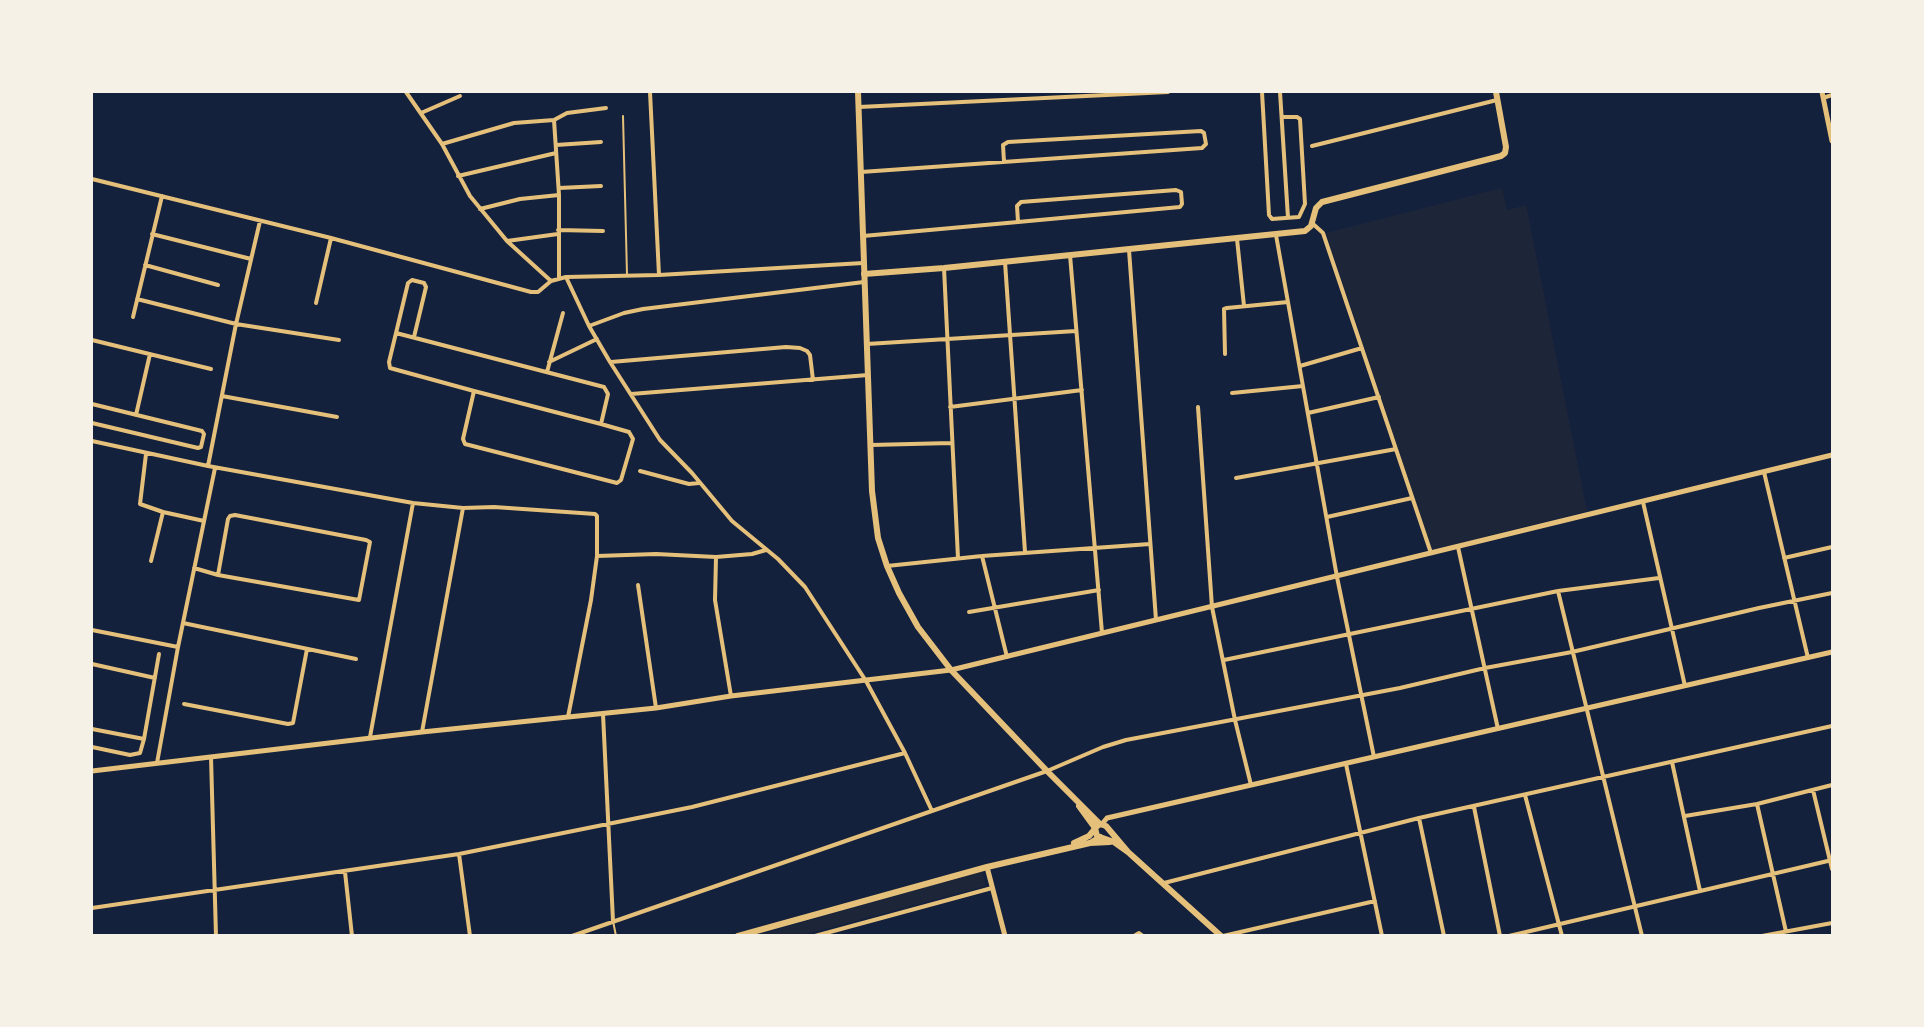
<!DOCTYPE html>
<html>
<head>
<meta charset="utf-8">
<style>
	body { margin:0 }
	#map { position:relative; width:1924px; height:1027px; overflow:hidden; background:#14213d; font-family:Jost,sans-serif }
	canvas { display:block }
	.frame { position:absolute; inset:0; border:93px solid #f6f1e7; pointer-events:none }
</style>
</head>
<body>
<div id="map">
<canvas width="1924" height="1027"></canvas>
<div class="frame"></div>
</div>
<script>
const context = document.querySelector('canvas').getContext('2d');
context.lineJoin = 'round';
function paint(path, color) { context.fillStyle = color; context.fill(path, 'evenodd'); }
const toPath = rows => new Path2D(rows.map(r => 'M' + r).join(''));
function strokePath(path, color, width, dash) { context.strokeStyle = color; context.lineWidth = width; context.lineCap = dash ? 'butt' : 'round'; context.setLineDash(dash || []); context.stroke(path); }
const green = toPath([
	[1502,188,1507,210,1526,205,1587,511,1432,550,1326,233],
	[982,871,986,886,803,935,755,936]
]);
const service = toPath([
	[623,116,627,275],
	[613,921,616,936]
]);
const minor = toPath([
	[406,92,442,144,470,196,507,241,551,281],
	[650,92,659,275],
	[1262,92,1269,215,1272,219,1299,217,1305,204,1300,119,1297,117,1282,117],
	[1280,92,1288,218],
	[1823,98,1832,95],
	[859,107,1168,92],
	[421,113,460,96],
	[554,120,559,195,559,278],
	[554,120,567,113,606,108],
	[442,144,514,123,554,120],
	[556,145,601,142],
	[1312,146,1497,100],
	[861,172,1202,148,1206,144,1204,133,1201,131,1008,142,1003,145,1004,162],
	[458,176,556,153],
	[92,179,331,238,531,292,538,292,551,281,566,277,659,275,863,263],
	[559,188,601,186],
	[480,209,520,199,559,195],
	[1312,223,1323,233,1431,553],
	[558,230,603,231],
	[152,234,251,259],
	[1276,235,1337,577,1374,757],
	[863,236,1018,222,1180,207,1182,204,1181,192,1176,190,1021,202,1017,206,1018,222],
	[1237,239,1244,306],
	[507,241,558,234],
	[1129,250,1156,620],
	[1070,255,1102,633],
	[1005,262,1025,552],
	[145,265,218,285],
	[944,268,958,558],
	[566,277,589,326,610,362,660,440,692,473,732,521,778,559,805,587,866,681,905,753,932,811],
	[137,299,236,324,339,340],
	[316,303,331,238],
	[133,317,162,196],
	[589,326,624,313,643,309,864,282],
	[396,333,408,283,412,280,424,283,426,287,414,337],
	[92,340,211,369],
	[867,344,1076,331],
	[1225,354,1224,309,1227,308,1288,302],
	[549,362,597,339],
	[611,362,786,347,800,348,807,351,810,355,813,380],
	[1300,366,1362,348],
	[547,372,563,313],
	[474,391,463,439,465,444,617,483,621,480,633,439,629,432,601,424,474,391,390,368,389,362,396,333,604,387,608,394,601,424],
	[1232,393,1303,386],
	[631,394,868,375],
	[222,396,337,417],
	[92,404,202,431,204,434,201,447,198,448,92,423],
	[950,407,1082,390],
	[1198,407,1212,607,1235,720,1251,785],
	[1308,413,1379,397],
	[136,415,150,354],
	[92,441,208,466,413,503,463,508,494,507,595,514,597,516,597,556,591,600,568,717],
	[871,445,951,443],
	[146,454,140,504,163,512,204,521],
	[208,466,236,324,260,221],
	[640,471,689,484,699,483],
	[1764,472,1808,658],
	[1236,478,1396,449],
	[1643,502,1685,686],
	[235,515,366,540,370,542,359,600,218,575,228,519,230,516,235,515],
	[1327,517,1412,498],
	[1458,547,1498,729],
	[597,556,656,554,716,557,752,554,766,550],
	[982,556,1007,657],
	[716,557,715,600,731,696],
	[1784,558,1832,547],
	[151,561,163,512],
	[887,566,982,556,1150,544],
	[194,568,218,575],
	[638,585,656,708],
	[1558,591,1642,936],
	[969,612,1099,590],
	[183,623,356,659],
	[92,630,178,647],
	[1224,660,1558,591,1659,578],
	[92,664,155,678],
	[184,704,288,724,293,723,307,649],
	[603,714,613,921],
	[92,729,144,739],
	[422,732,463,508],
	[370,737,413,503],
	[92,747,130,755,140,753,144,739,159,654],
	[211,757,216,936],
	[1672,762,1700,891],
	[157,763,178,647,215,468],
	[1346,764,1382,936],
	[1813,790,1832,869],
	[1525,795,1562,936],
	[1757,804,1787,936],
	[1474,807,1500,936],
	[1685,816,1757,804,1832,785],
	[1419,818,1444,936],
	[459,854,470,936],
	[345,872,352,936],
	[1164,883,1419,818,1832,726],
	[92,908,459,854,692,807,905,753],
	[572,936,1047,771,1103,747,1126,740,1400,688,1485,668,1572,652,1759,608,1832,593],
	[815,936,992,888],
	[1134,936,1139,933,1143,936],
	[1223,936,1375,901],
	[1509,936,1832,860],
	[1762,936,1832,923]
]);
const tertiary = toPath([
	[1822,92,1832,141],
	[92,771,422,732,656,708,731,696,951,670,1832,455],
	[1102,824,1107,818,1832,652],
	[987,867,1005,936]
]);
const secondary = toPath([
	[864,274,944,268,1305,231,1311,226,1316,208,1322,202,1501,156,1505,153,1506,147,1496,92],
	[1074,843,1089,836,1094,830],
	[738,936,987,867,1090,843,1100,837]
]);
const primary = toPath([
	[858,92,872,491,878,538,887,566,899,593,918,627,951,670,1047,771,1100,824,1106,826,1128,852],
	[1079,806,1095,828],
	[1100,824,1095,828,1097,836,1114,842,1128,852,1221,936],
	[1090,843,1110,842]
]);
paint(green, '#1d2539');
strokePath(service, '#e5c07b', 2);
strokePath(minor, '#e5c07b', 4);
strokePath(tertiary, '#e5c07b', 5);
strokePath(secondary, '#e5c07b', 6);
strokePath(primary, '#e5c07b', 6);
</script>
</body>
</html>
